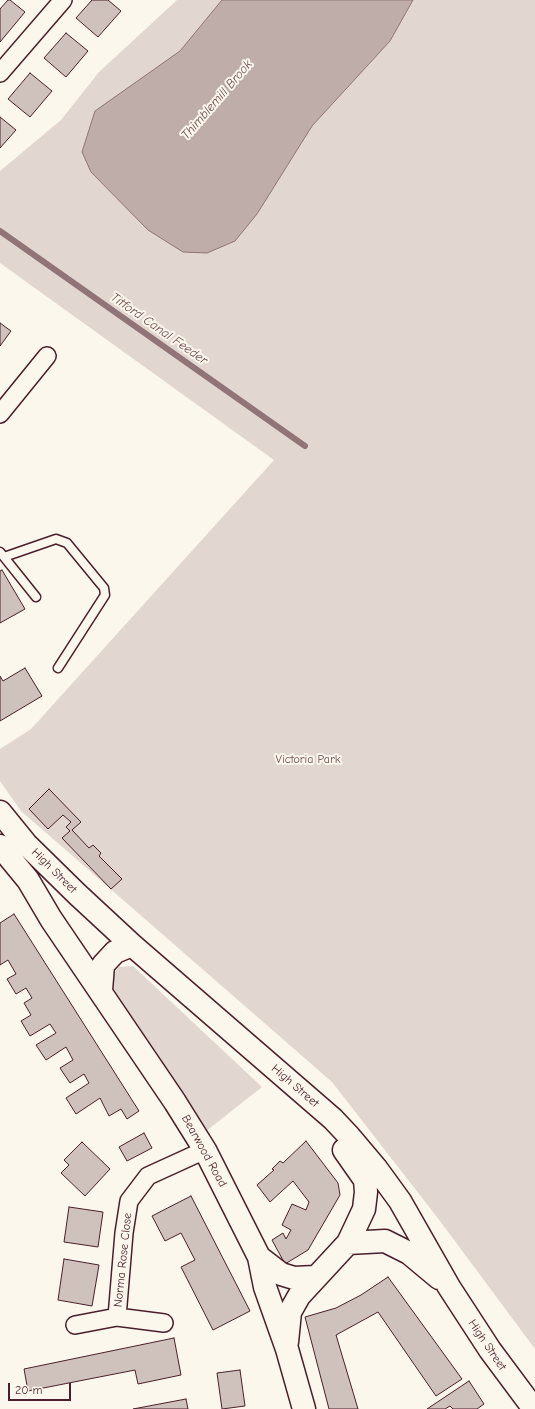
<!DOCTYPE html>
<html>
<head>
<meta charset="utf-8">
<style>
	body { margin:0 }
	#map { position:relative; width:535px; height:1409px; overflow:hidden; background:#fbf7ec; font-family:"Comic Neue",sans-serif }
	canvas { display:block }
	.scale { position:absolute; left:8px; top:1383px; width:63px; height:18px; box-sizing:border-box; border:2px solid #4a1f2b; border-top:0; padding-left:5px; font-size:12px; line-height:14px; white-space:nowrap; color:#4a1f2b; -webkit-text-stroke:3px #fbf7ec; paint-order:stroke }
</style>
</head>
<body>
<div id="map">
<canvas width="535" height="1409"></canvas>
<div class="scale">20 m</div>
</div>
<script>
const context = document.querySelector('canvas').getContext('2d');
context.lineJoin = 'round';
function paint(path, color) { context.fillStyle = color; context.fill(path, 'evenodd'); }
const toPath = rows => new Path2D(rows.map(r => 'M' + r).join(''));
function strokePath(path, color, width, dash) { context.strokeStyle = color; context.lineWidth = width; context.lineCap = dash ? 'butt' : 'round'; context.setLineDash(dash || []); context.stroke(path); }
function drawText(font, color, halo, rows, align = 'center') {
  context.font = font + ' "Comic Neue",sans-serif'; context.lineWidth = 4; context.setLineDash([]); context.textBaseline = 'middle'; context.strokeStyle = halo; context.fillStyle = color; for (const [text, x, y, turn = 0] of rows) {
    context.save(); context.translate(x, y); context.rotate((+turn || 0) * Math.PI / 180); context.textAlign = isNaN(turn) ? turn : align; if (halo) context.strokeText(text, 0, 0); context.fillText(text, 0, 0); context.restore();
  }
}
const green = toPath([
	[177,0,535,0,535,1349,440,1221,332,1082,21,811,0,781,0,749,31,729,274,460,0,263,0,171,61,120,99,72],
	[133,966,262,1087,205,1132,112,997,109,980,119,967]
]);
const water = toPath([
	[222,0,413,0,390,41,312,126,257,214,235,241,207,253,183,252,148,230,91,172,82,152,95,111,180,51,222,0]
]);
const stream = toPath([
	[0,231,305,446]
]);
const building = toPath([
	[8,0,10,0,25,12,0,42,0,9,8,0],
	[92,0,108,0,121,11,98,37,76,18,92,0],
	[66,33,88,51,66,77,44,58,66,33],
	[30,73,52,91,30,117,8,99,30,73],
	[0,117,16,130,0,148,0,117],
	[0,323,11,331,0,346,0,323],
	[2,570,25,609,0,623,0,571,2,570],
	[25,668,42,696,0,721,0,676,3,681,25,668],
	[49,789,81,822,72,830,89,848,93,845,101,853,99,856,122,879,111,889,62,838,70,831,66,827,71,822,63,815,48,829,29,809,49,789],
	[14,914,139,1111,127,1119,121,1109,109,1116,100,1098,76,1114,66,1098,89,1083,84,1074,70,1083,60,1068,73,1060,66,1047,46,1060,36,1045,56,1033,50,1024,30,1036,21,1021,31,1015,24,1003,32,998,26,988,16,994,7,979,16,974,8,960,0,965,0,923,14,914],
	[144,1133,152,1148,127,1161,119,1147,144,1133],
	[306,1141,338,1183,340,1195,308,1250,285,1264,272,1240,283,1233,286,1239,291,1230,282,1225,292,1204,306,1210,309,1202,293,1181,270,1202,257,1185,274,1170,272,1169,280,1161,283,1163,306,1141],
	[82,1142,110,1169,85,1196,61,1173,69,1165,64,1160,82,1142],
	[191,1196,250,1311,213,1330,181,1267,195,1260,181,1233,165,1241,152,1216,191,1196],
	[69,1207,103,1212,98,1247,64,1242,69,1207],
	[64,1259,99,1265,92,1306,58,1300,64,1259],
	[388,1277,462,1379,436,1396,378,1312,336,1335,358,1409,329,1409,305,1317,336,1308,361,1295,388,1277],
	[174,1338,181,1375,138,1384,135,1370,28,1391,24,1369,174,1338],
	[240,1370,245,1406,222,1409,217,1373,240,1370],
	[469,1381,484,1404,477,1409,453,1409,450,1406,445,1409,427,1409,469,1381],
	[186,1399,188,1409,133,1409,186,1399]
]);
const service = toPath([
	[0,552,36,597],
	[4,557,56,539,67,543,104,588,105,595,58,668]
]);
const minor = toPath([
	[0,73,63,0],
	[0,414,47,356],
	[117,1317,124,1233,129,1201,148,1176,205,1150],
	[75,1325,117,1317,164,1323]
]);
const primary = toPath([
	[0,812,26,844,77,894,132,945,333,1119,349,1136,376,1168,400,1201,449,1287,490,1350,534,1409],
	[0,846,28,880,51,919,175,1102,205,1150,259,1257,265,1287,287,1349,304,1409],
	[101,990,103,965,115,952,132,945],
	[348,1243,385,1241,409,1253,439,1278],
	[259,1257,281,1274,294,1278,315,1277],
	[287,1342,290,1312,299,1296,348,1243,364,1209,366,1192,365,1180,344,1150]
]);
const parkNames = [
	["Victoria Park",308,760]
];
const streetNames = [
	["High Street",54,871,45],
	["High Street",295,1086,41],
	["Bearwood Road",204,1151,61],
	["Norma Rose Close",123,1260,-84],
	["High Street",487,1345,56]
];
const waterNames = [
	["Thimblemill Brook",217,100,-49],
	["Titford Canal Feeder",159,329,35]
];
paint(green, '#e2d7d0');
paint(water, '#bfadaa');
strokePath(water, '#907477', 1);
strokePath(stream, '#907477', 6);
paint(building, '#cfc2bc');
strokePath(building, '#4a1f2b', 1);
strokePath(service, '#4a1f2b', 11);
strokePath(minor, '#4a1f2b', 20);
strokePath(primary, '#4a1f2b', 25);
strokePath(service, '#fbf7ec', 8);
strokePath(minor, '#fbf7ec', 17);
strokePath(primary, '#fbf7ec', 22);
drawText('12px', '#704d54', '#fbf7ec', parkNames);
drawText('12px', '#4a1f2b', '#fbf7ec', streetNames);
drawText('italic 13px', '#6d4a51', '#fbf7ec', waterNames);
</script>
</body>
</html>
